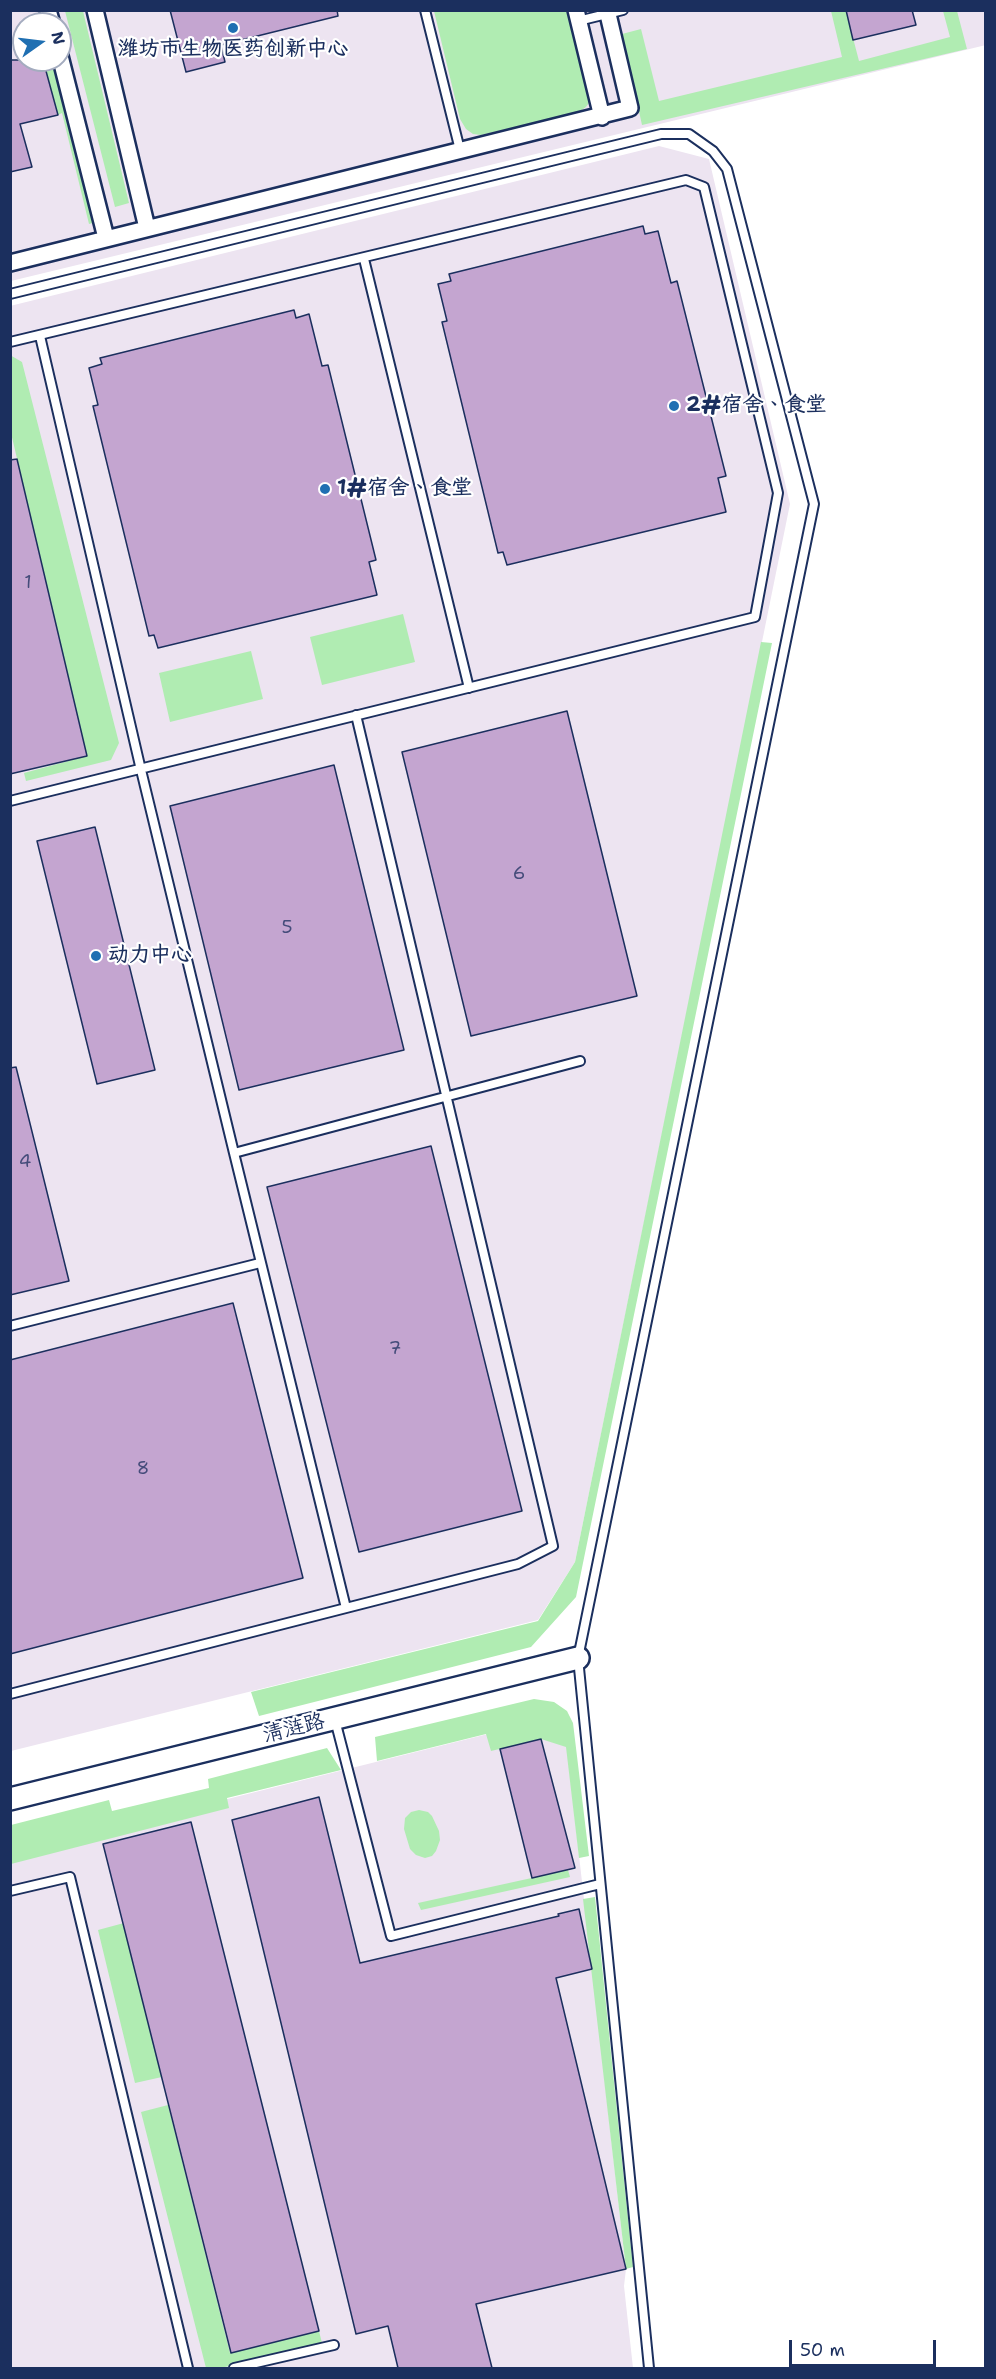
<!DOCTYPE html>
<html>
<head>
<meta charset="utf-8">
<style>
	body { margin:0 }
	#map { position:relative; width:996px; height:2379px; overflow:hidden; background:#fff; font-family:"Shantell Sans",sans-serif }
	canvas { display:block }
	.frame { position:absolute; inset:0; border:12px solid #1b2f5e; pointer-events:none }
	.north { position:absolute; left:12px; top:12px; width:60px; height:60px; box-sizing:border-box; background:#fff; border:2px solid #a4acbf; border-radius:50%; rotate:76deg; font-size:16px; font-weight:700; line-height:24px; text-align:center; color:#1b2f5e }
	.north::after { content:''; display:block; margin:auto; width:21px; height:27px; background:#1f6fb2; clip-path:polygon(50% 0,100% 100%,50% 72%,0 100%) }
	.scale { position:absolute; left:789px; top:2340px; width:147px; height:27px; box-sizing:border-box; border:3px solid #1b2f5e; border-top:0; padding-left:8px; font-size:18px; line-height:21px; white-space:nowrap; color:#1b2f5e; -webkit-text-stroke:4px #fff; paint-order:stroke }
</style>
</head>
<body>
<div id="map">
<canvas width="996" height="2379"></canvas>
<div class="frame"></div>
<div class="north">N</div>
<div class="scale">50 m</div>
</div>
<script>
const context = document.querySelector('canvas').getContext('2d');
context.lineJoin = 'round';
function paint(path, color) { context.fillStyle = color; context.fill(path, 'evenodd'); }
const toPath = rows => new Path2D(rows.map(r => 'M' + r).join(''));
function strokePath(path, color, width, dash) { context.strokeStyle = color; context.lineWidth = width; context.lineCap = dash ? 'butt' : 'round'; context.setLineDash(dash || []); context.stroke(path); }
function drawText(font, color, halo, rows, align = 'center') {
  context.font = font + ' "Shantell Sans","LXGW WenKai TC",sans-serif'; context.lineWidth = 4.5; context.setLineDash([]); context.textBaseline = 'middle'; context.strokeStyle = halo; context.fillStyle = color; for (const [text, x, y, turn = 0] of rows) {
    context.save(); context.translate(x, y); context.rotate((+turn || 0) * Math.PI / 180); context.textAlign = isNaN(turn) ? turn : align; if (halo) context.strokeText(text, 0, 0); context.fillText(text, 0, 0); context.restore();
  }
}
const built = toPath([
	[985,10,986,45,11,281,10,11],
	[24,24,60,24,60,60,24,60],
	[659,146,709,159,790,504,575,1562,538,1620,11,1751,10,306],
	[540,1721,566,1741,626,2269,624,2286,633,2368,11,2368,11,1853]
]);
const green = toPath([
	[65,11,83,11,129,203,115,207],
	[434,11,569,11,591,100,586,107,579,112,481,135,473,134,466,129,460,119],
	[831,11,846,11,859,61,950,37,943,11,957,11,967,49,642,125,622,34,641,29,659,101,842,57],
	[43,60,55,60,93,223,89,224,62,113,58,115],
	[10,355,22,362,119,743,111,760,26,781,24,773,87,756,11,433],
	[403,614,415,662,322,685,310,637],
	[761,642,772,643,576,1597,531,1647,259,1716,251,1692,538,1621,575,1562],
	[251,651,263,699,170,722,159,673],
	[534,1699,554,1702,567,1711,573,1723,589,1856,579,1858,566,1747,541,1739,491,1751,486,1734,377,1761,375,1737],
	[327,1748,341,1770,227,1798,229,1808,11,1864,11,1825,109,1800,112,1811,209,1788,208,1779],
	[419,1810,428,1812,432,1816,439,1831,440,1840,436,1851,432,1856,425,1858,416,1855,410,1849,404,1829,405,1818,411,1812],
	[568,1870,570,1877,421,1910,418,1903],
	[595,1897,633,2267,626,2269,583,1899],
	[124,1923,162,2077,135,2083,98,1930],
	[168,2105,230,2353,319,2331,322,2343,221,2368,206,2368,141,2112]
]);
const building = toPath([
	[170,10,337,10,338,16,221,45,225,62,186,72,170,10],
	[846,10,912,10,916,25,853,40,846,10],
	[10,60,43,60,58,115,20,124,32,167,10,172,10,60],
	[643,226,645,234,658,231,671,283,677,281,726,476,718,478,726,512,507,565,503,552,498,553,442,322,447,321,438,284,451,281,449,274,643,226],
	[294,310,296,318,309,314,322,366,328,365,376,560,369,562,377,595,158,648,154,635,149,636,93,406,98,405,89,368,102,364,100,358,294,310],
	[17,459,87,756,10,774,10,460,17,459],
	[567,711,637,996,471,1036,402,752,567,711],
	[334,765,404,1050,239,1090,170,806,334,765],
	[95,827,155,1070,97,1084,37,841,95,827],
	[16,1067,69,1281,10,1295,10,1068,16,1067],
	[431,1146,522,1511,359,1552,267,1187,431,1146],
	[233,1303,303,1578,10,1654,10,1360,233,1303],
	[541,1739,575,1868,532,1878,500,1749,541,1739],
	[319,1797,360,1963,559,1916,558,1914,579,1909,592,1969,556,1978,626,2269,476,2304,492,2368,398,2368,388,2326,356,2334,232,1820,319,1797],
	[191,1822,319,2331,231,2353,103,1844,191,1822]
]);
const lane = toPath([
	[425,10,460,150],
	[578,21,623,10],
	[364,259,469,688],
	[10,294,661,134,689,134,713,151,727,169,814,504,578,1658,649,2368],
	[40,336,141,770,234,1153],
	[10,342,686,180,704,187,778,493,755,617,10,801],
	[10,1326,260,1263],
	[346,1608,234,1153,580,1061],
	[10,1694,518,1564,553,1546,356,715],
	[335,1720,391,1936,600,1884],
	[10,1891,70,1877,188,2368],
	[234,2368,334,2345]
]);
const street = toPath([
	[48,10,52,24],
	[95,10,147,228],
	[576,10,602,117],
	[60,56,106,238],
	[10,263,630,108,607,10]
]);
const secondary = toPath([
	[10,1799,578,1658]
]);
const markers = [
	[233,28,6,"#1f6fb2"],
	[674,406,6,"#1f6fb2"],
	[325,489,6,"#1f6fb2"],
	[96,956,6,"#1f6fb2"]
];
const numberNames = [
	["1",28,583],
	["6",519,874],
	["5",287,928],
	["4",25,1162],
	["7",395,1349],
	["8",143,1469]
];
const poiNames = [
	["潍坊市生物医药创新中心",233,50,"center"],
	["2#宿舍、食堂",686,406],
	["1#宿舍、食堂",337,489],
	["动力中心",108,956]
];
const streetNames = [
	["清涟路",294,1729,-14]
];
paint(built, '#ede4f1');
paint(green, '#b0ecb2');
paint(building, '#c4a5d0');
strokePath(building, '#1b2f5e', 1.5);
strokePath(lane, '#1b2f5e', 12);
strokePath(street, '#1b2f5e', 20);
strokePath(secondary, '#1b2f5e', 26);
strokePath(lane, '#fff', 8);
strokePath(street, '#fff', 15);
strokePath(secondary, '#fff', 21);
for (const [x, y, r, color] of markers) { const dot = new Path2D(); dot.arc(x, y, r, 0, 2 * Math.PI); context.fillStyle = color; context.fill(dot); strokePath(dot, '#fff', 2); }
drawText('18px', '#454c7a', null, numberNames);
drawText('bold 21px', '#1b2f5e', '#fff', poiNames, 'left');
drawText('21px', '#1b2f5e', '#fff', streetNames);
</script>
</body>
</html>
